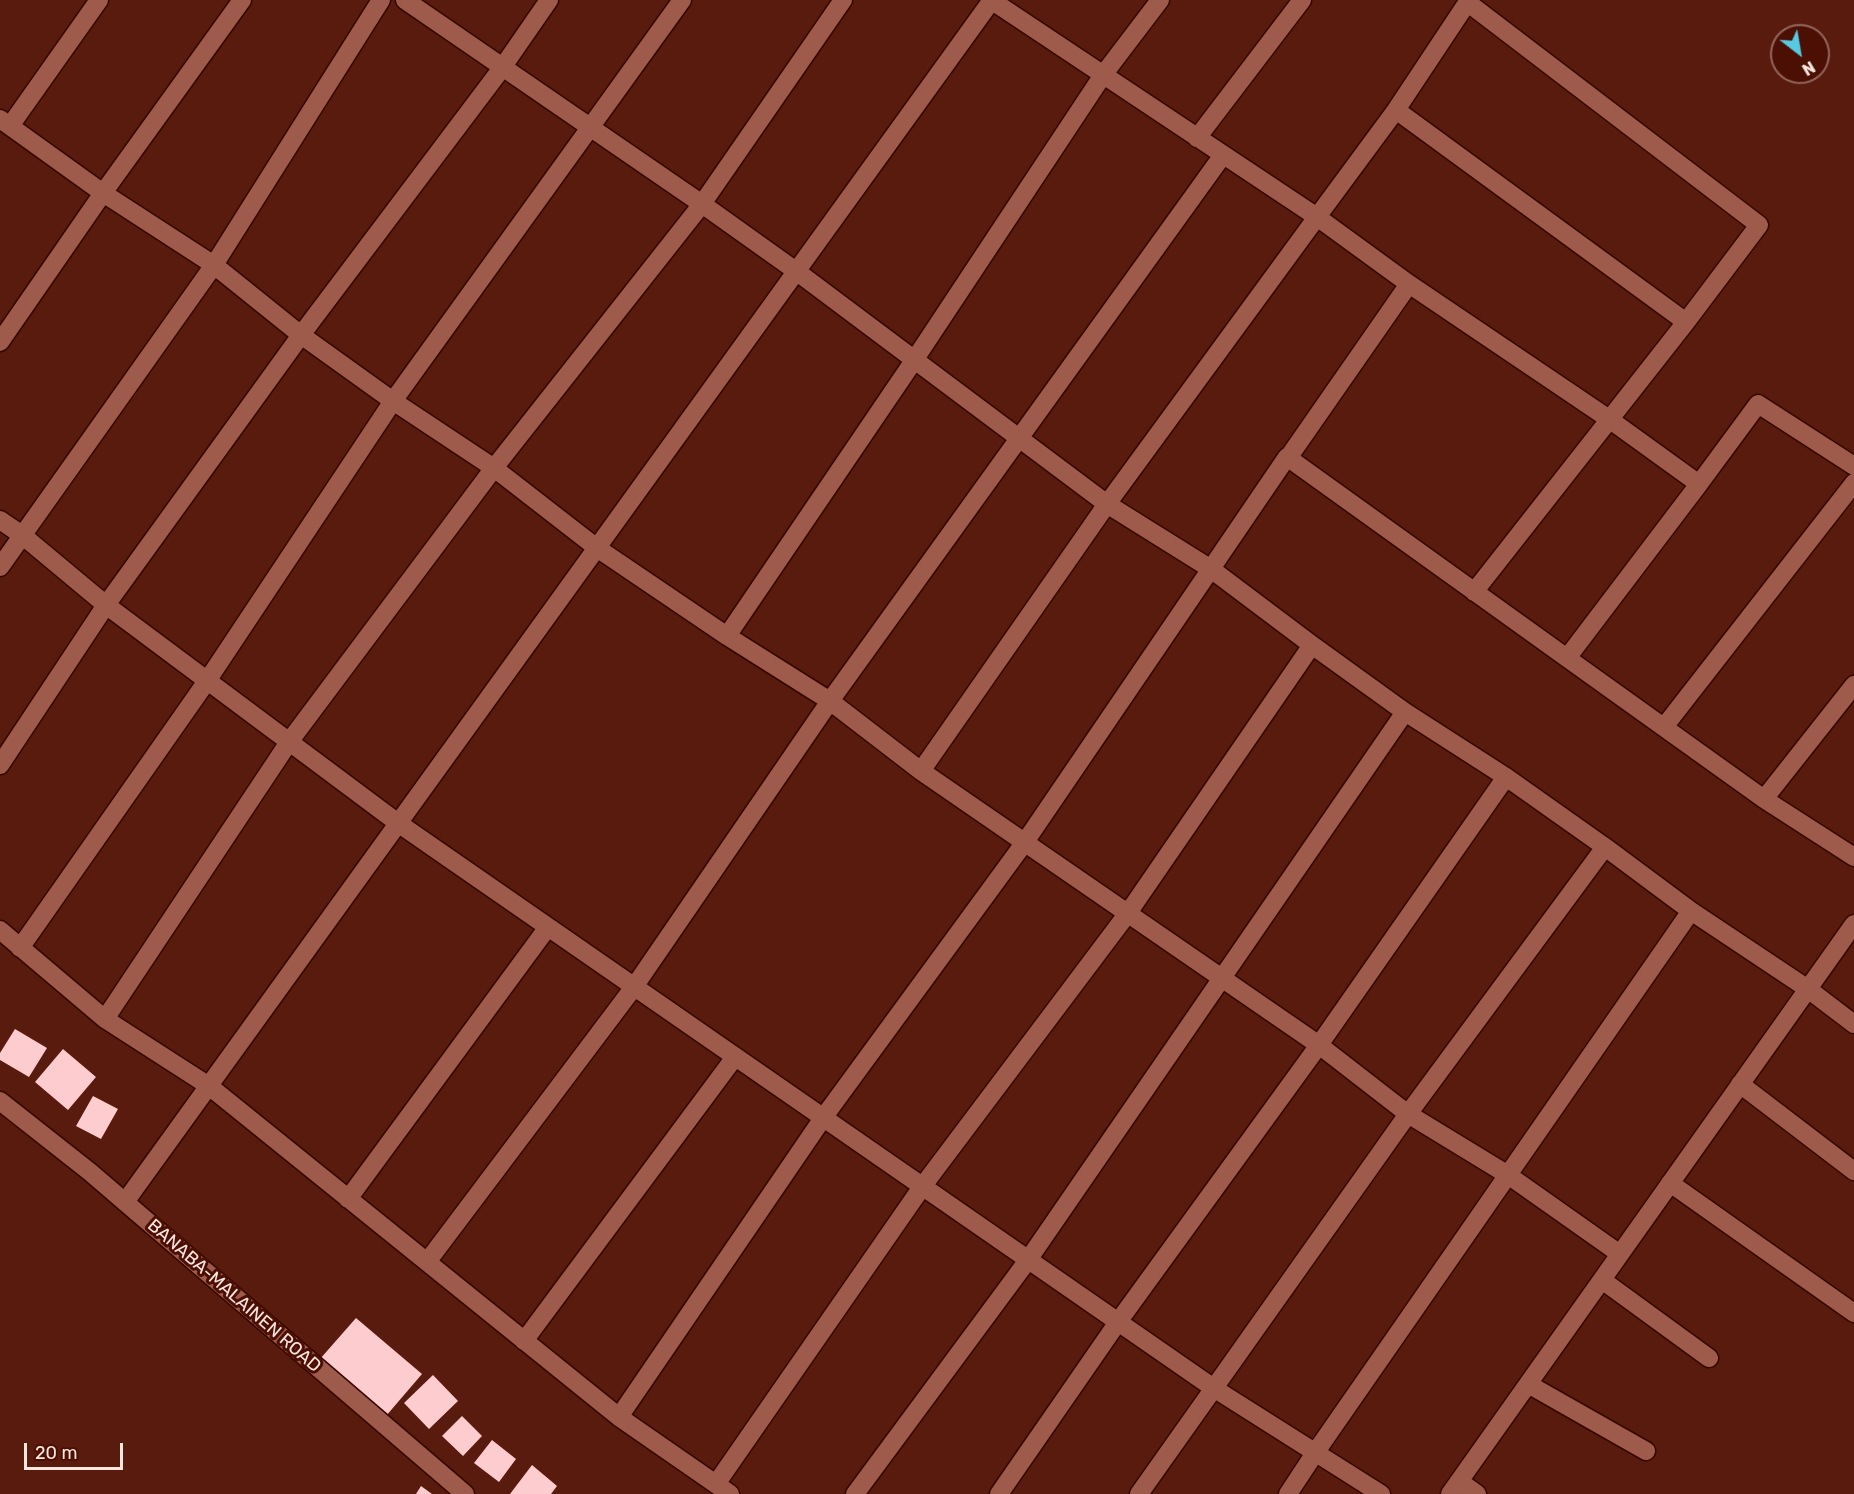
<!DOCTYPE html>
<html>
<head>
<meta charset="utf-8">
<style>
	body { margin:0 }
	#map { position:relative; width:1854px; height:1494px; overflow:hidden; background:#581b0d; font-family:Rubik,sans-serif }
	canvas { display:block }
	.north { position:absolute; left:1770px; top:24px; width:60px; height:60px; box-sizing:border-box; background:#4c0f03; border:2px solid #93655b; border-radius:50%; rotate:149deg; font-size:16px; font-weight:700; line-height:24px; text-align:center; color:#fee6e0 }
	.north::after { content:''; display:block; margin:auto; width:21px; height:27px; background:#57c9e2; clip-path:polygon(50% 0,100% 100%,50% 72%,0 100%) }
	.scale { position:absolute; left:24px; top:1443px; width:99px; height:27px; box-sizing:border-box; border:3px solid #fee6e0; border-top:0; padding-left:8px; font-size:18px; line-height:21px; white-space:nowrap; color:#fee6e0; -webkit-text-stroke:4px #4c0f03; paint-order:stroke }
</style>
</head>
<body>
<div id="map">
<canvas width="1854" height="1494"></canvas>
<div class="north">N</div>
<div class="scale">20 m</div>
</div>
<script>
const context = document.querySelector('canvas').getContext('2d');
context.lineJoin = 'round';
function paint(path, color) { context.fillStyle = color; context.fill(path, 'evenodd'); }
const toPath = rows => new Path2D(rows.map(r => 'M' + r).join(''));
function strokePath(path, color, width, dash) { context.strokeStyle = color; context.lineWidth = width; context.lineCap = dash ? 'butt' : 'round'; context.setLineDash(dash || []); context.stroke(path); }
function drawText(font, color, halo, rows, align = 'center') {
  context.font = font + ' Rubik,sans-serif'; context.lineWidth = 6; context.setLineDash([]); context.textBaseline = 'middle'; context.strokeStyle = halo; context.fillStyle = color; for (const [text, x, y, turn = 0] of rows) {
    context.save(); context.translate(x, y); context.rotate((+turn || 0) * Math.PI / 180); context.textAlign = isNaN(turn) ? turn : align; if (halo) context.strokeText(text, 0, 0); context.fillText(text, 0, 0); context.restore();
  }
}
const building = toPath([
	[15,1029,47,1048,29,1077,0,1060,0,1053],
	[63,1049,96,1077,68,1110,35,1082],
	[93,1096,118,1109,101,1139,76,1126],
	[356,1318,422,1374,386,1416,320,1359],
	[433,1375,458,1401,429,1429,404,1403],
	[462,1416,482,1436,463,1456,442,1436],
	[492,1440,516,1459,499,1482,474,1463],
	[532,1465,557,1486,551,1494,510,1494],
	[421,1486,432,1494,416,1494]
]);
const street = toPath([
	[405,0,702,204,796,271,1107,504,1211,569,1312,645,1405,712,1506,777,1605,847,1691,911,1808,989,1854,1024],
	[1469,0,1396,110,1317,217,1409,284,1609,419,1699,484,1567,658,1764,799,1854,857],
	[1467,2,1759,225,1686,322,1474,592],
	[1396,110,1686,322],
	[0,119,103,193,214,265,301,335,393,401,494,468,597,548,727,636,830,701,921,771,1319,1045,1408,1114,1508,1175,1620,1254],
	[10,126,99,0],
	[1197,138,1302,0],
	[0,342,103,193,242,0],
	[1288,458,1409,284],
	[1699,484,1758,404,1854,466],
	[0,520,22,535,106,605,398,823,1215,1389,1381,1494],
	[0,567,214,265,381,0],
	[727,636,915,359,1103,75,1160,0],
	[1664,727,1854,483],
	[0,765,106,605,301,335,502,68,549,0],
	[921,771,1107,504,1317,217,991,0],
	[1764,799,1854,685],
	[0,930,105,1019,209,1086,619,1417,730,1494],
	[20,948,207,681,393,401,682,0],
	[105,1019,289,742,494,468,702,204,843,0],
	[1740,1084,1854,1171],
	[1670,1183,1854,1313],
	[348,1199,548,927],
	[125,1202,992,0],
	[427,1262,634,987,830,701,1223,155],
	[1602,1280,1709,1358],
	[524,1341,735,1057],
	[1528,1384,1646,1451],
	[619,1417,823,1118,1025,842,1287,457,1567,658],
	[1459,1481,1477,1494],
	[716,1484,922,1187,1128,913,1312,645],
	[855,1494,1028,1260,1405,712],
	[999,1494,1118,1322,1319,1045,1506,777],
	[1139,1494,1408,1114,1605,847],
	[1288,1494,1315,1453,1691,911],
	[1450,1494,1854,924]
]);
const secondary = toPath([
	[0,1101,90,1172,465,1494]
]);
const streetNames = [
	["BANABA-MALAINEN ROAD",234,1296,41]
];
paint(building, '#fdcccf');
strokePath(street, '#350701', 21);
strokePath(secondary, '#350701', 21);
strokePath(street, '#9e5a4a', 18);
strokePath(secondary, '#9e5a4a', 18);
drawText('18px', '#fee6e0', '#4c0f03', streetNames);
</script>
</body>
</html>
